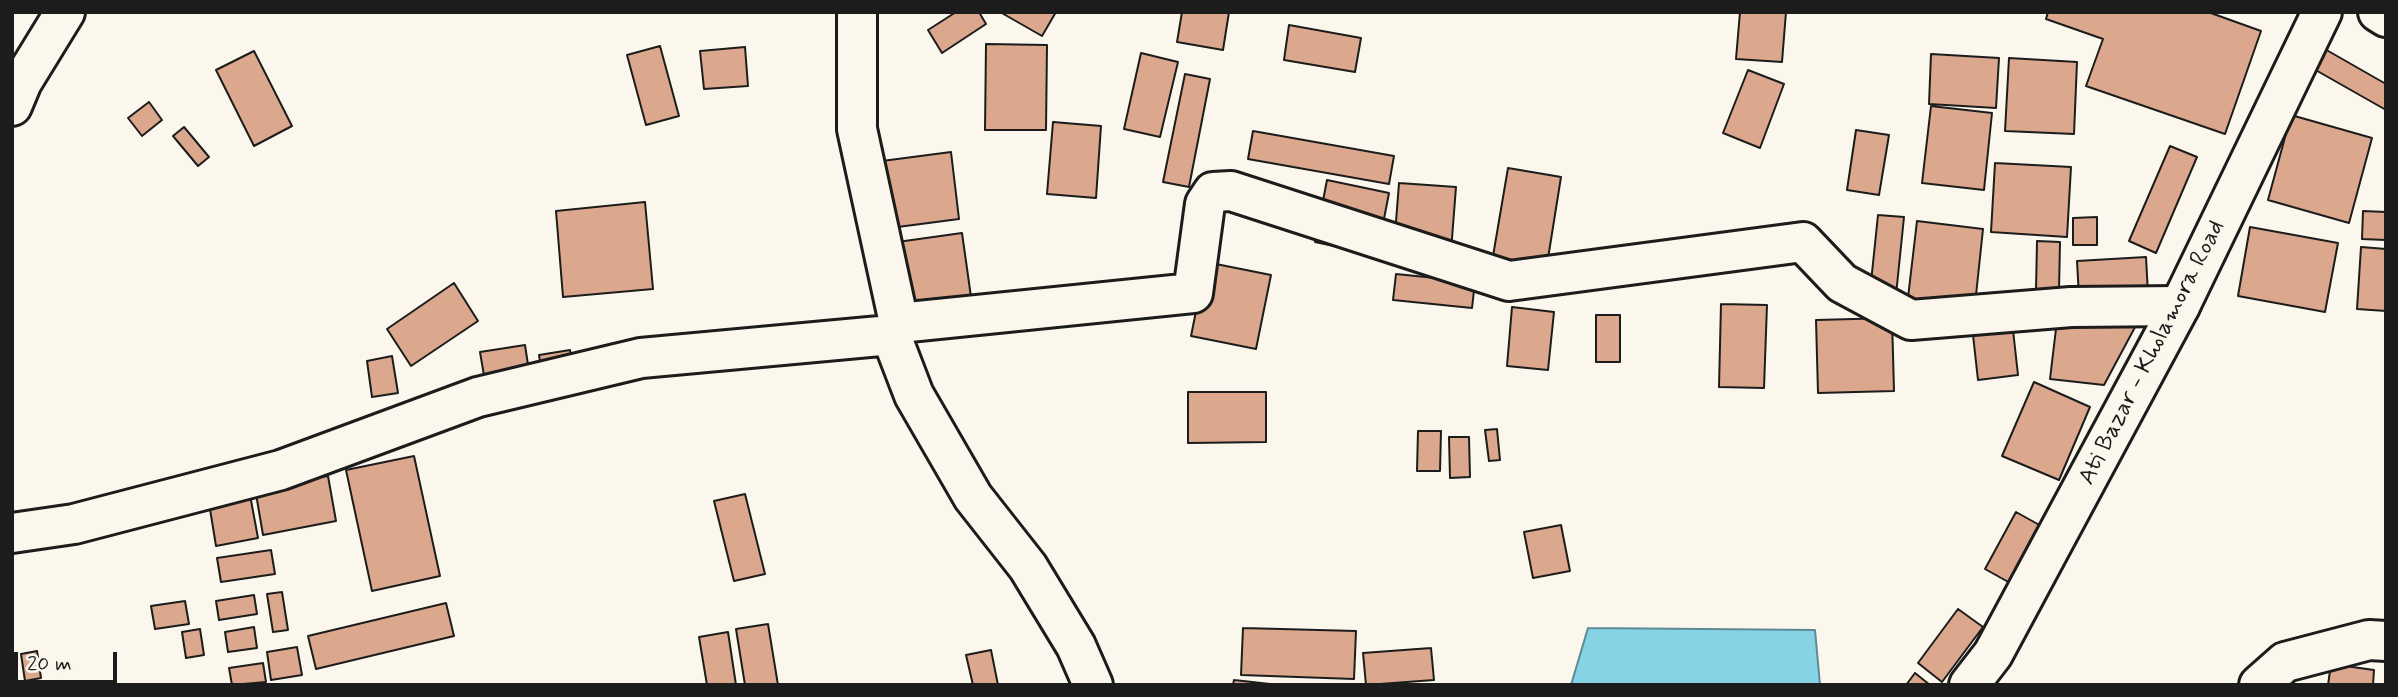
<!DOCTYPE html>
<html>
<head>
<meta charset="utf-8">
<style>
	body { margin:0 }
	#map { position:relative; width:2398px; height:697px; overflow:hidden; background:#fbf7ec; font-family:Mynerve,sans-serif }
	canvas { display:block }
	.frame { position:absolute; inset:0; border:14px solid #1c1c1c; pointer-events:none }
	.scale { position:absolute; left:14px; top:652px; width:103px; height:32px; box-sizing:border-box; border:4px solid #1c1c1c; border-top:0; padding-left:9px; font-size:21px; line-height:24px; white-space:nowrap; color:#1c1c1c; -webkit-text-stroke:5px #fbf7ec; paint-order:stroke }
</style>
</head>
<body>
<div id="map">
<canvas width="2398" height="697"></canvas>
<div class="frame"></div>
<div class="scale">20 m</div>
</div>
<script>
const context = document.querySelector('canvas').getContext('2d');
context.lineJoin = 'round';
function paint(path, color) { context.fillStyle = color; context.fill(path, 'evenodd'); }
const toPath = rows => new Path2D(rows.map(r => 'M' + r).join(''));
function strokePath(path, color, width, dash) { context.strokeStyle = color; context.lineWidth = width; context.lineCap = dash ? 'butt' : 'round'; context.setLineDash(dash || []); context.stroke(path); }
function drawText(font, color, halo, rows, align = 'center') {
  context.font = font + ' Mynerve,sans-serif'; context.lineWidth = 7; context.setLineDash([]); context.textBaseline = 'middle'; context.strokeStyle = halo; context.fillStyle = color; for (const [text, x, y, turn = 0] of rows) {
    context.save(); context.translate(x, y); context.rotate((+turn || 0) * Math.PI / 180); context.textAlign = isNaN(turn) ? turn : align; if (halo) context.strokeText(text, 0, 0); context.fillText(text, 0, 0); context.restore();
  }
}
const water = toPath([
	[1588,628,1815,630,1820,685,1571,685,1588,628]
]);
const building = toPath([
	[956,12,979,12,986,24,942,53,928,30,956,12],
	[1000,12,1056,12,1042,36,1000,12],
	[1182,12,1229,12,1223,50,1177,42,1182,12],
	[1740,12,1786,12,1782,62,1736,59,1740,12],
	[2048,12,2208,12,2261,31,2225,134,2086,86,2103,39,2046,19,2048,12],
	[1289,25,1361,38,1355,72,1284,60,1289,25],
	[986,44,1047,45,1046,130,985,130,986,44],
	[2316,44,2386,84,2386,110,2305,64,2316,44],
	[660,46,679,116,646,125,627,55,660,46],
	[745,47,748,86,704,89,700,51,745,47],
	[254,51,292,126,254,146,216,70,254,51],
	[1141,53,1178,62,1160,137,1124,129,1141,53],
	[1931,54,1999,58,1996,108,1929,104,1931,54],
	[2009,58,2077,62,2074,134,2005,131,2009,58],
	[1748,70,1784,84,1760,148,1723,133,1748,70],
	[1185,74,1210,79,1189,187,1163,182,1185,74],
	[149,102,162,120,142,136,128,118,149,102],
	[1931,106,1992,113,1984,190,1922,183,1931,106],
	[2291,115,2372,138,2349,223,2268,200,2291,115],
	[1053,122,1101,126,1096,198,1047,194,1053,122],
	[184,127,209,157,198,166,173,136,184,127],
	[1856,130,1889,135,1879,195,1847,190,1856,130],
	[1253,131,1394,156,1389,184,1248,159,1253,131],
	[2170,146,2197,157,2156,253,2129,241,2170,146],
	[951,152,959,219,890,228,882,161,951,152],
	[1995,163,2071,167,2067,237,1991,232,1995,163],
	[1508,168,1561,177,1546,271,1492,262,1508,168],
	[1327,180,1389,193,1377,255,1315,242,1327,180],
	[1399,183,1456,187,1450,264,1393,260,1399,183],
	[645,202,653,289,563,297,556,211,645,202],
	[2363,211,2386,212,2386,240,2362,239,2363,211],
	[1878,215,1904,217,1896,295,1870,292,1878,215],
	[2097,217,2097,245,2073,245,2073,218,2097,217],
	[1917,221,1983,229,1974,314,1907,306,1917,221],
	[2250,227,2338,243,2325,312,2238,296,2250,227],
	[962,233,972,304,892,314,883,244,962,233],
	[2037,241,2060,242,2059,291,2036,290,2037,241],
	[2361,247,2386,249,2386,311,2357,309,2361,247],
	[2146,257,2148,294,2079,297,2077,261,2146,257],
	[1206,262,1271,275,1256,349,1191,336,1206,262],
	[1396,274,1475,282,1472,308,1393,300,1396,274],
	[454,283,478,321,411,366,387,329,454,283],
	[1721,304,1767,305,1764,388,1719,387,1721,304],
	[1512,307,1554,312,1548,370,1507,366,1512,307],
	[2058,312,2141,316,2104,385,2050,379,2058,312],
	[1596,315,1620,315,1620,362,1596,362,1596,315],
	[1892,318,1894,391,1818,393,1816,320,1892,318],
	[2013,330,2018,375,1978,380,1973,335,2013,330],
	[525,345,534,404,490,411,480,352,525,345],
	[570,350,576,387,545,392,539,355,570,350],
	[392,356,398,393,372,397,367,361,392,356],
	[2034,382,2090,407,2059,480,2002,456,2034,382],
	[1188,392,1266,392,1266,442,1188,443,1188,392],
	[1497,429,1500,460,1489,461,1485,430,1497,429],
	[1418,431,1441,431,1440,471,1417,471,1418,431],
	[1449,437,1469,437,1470,477,1450,478,1449,437],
	[414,456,440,576,372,591,346,470,414,456],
	[328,476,336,521,263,535,255,488,328,476],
	[745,494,765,574,734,581,714,501,745,494],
	[250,495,258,538,216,546,209,503,250,495],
	[2016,512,2043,527,2012,584,1985,569,2016,512],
	[1561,525,1570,571,1533,578,1524,532,1561,525],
	[271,550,275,574,221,582,217,558,271,550],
	[282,592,288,630,273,632,267,594,282,592],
	[254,595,257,614,219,620,216,601,254,595],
	[185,601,189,624,155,629,151,606,185,601],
	[446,603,454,636,316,669,308,636,446,603],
	[1958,609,1983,627,1942,682,1918,663,1958,609],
	[768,624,778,685,745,685,736,629,768,624],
	[254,627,257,648,228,652,225,632,254,627],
	[1243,628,1356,631,1354,679,1241,675,1243,628],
	[200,629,204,655,186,658,182,632,200,629],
	[728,632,736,685,707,685,699,637,728,632],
	[297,647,302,675,271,680,267,652,297,647],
	[1431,648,1434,680,1366,685,1363,653,1431,648],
	[991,650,998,685,973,685,966,655,991,650],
	[37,651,41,678,25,681,21,654,37,651],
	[263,663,266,682,232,685,229,668,263,663],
	[2331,664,2374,670,2373,685,2328,685,2331,664],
	[1915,673,1930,685,1906,685,1915,673],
	[1234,680,1279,685,1233,685,1234,680]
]);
const minor = toPath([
	[857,12,857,129,899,323,891,335,914,395,973,497,1028,567,1076,646,1093,685],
	[2378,12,2386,17],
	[12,106,22,82,65,12],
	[899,323,1193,293,1205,204,1213,192,1231,191,1509,281,1803,242,1842,283,1911,320,2071,307,2180,306],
	[12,533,74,524,281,470,478,397,641,358,891,335],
	[2259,685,2285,662,2369,640,2386,641]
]);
const major = toPath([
	[1969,685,1993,654,2180,306,2322,12]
]);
const streetNames = [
	["Ati Bazar - Kholamora Road",2153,353,-63]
];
paint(water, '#87d3e6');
strokePath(water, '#5c8a95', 2);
paint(building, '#dba88e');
strokePath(building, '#1c1c1c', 2);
strokePath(minor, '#1c1c1c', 44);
strokePath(major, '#1c1c1c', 44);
strokePath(minor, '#fbf7ec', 38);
strokePath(major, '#fbf7ec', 38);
drawText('24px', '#1c1c1c', '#fbf7ec', streetNames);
</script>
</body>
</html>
